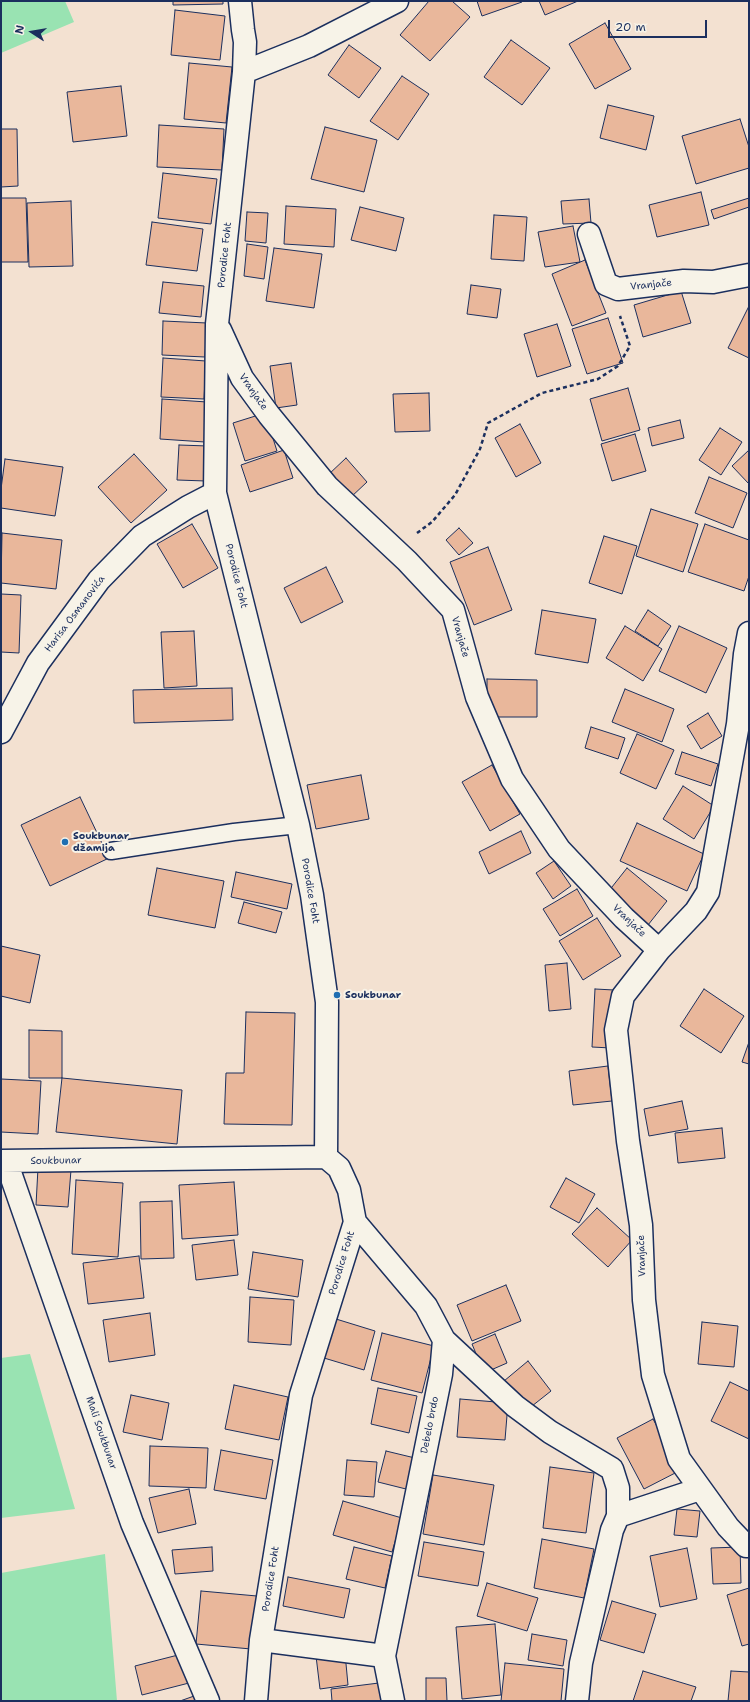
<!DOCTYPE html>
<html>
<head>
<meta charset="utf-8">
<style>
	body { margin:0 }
	#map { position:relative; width:750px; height:1702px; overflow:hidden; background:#f3e1d1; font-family:"Shantell Sans",sans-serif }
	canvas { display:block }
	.frame { position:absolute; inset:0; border:2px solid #1b2f5e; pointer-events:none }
	.north { position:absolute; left:12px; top:12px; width:40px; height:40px; -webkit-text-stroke:3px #f7f3e8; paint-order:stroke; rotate:282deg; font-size:11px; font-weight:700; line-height:16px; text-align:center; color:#1b2f5e }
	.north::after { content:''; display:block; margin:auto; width:14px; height:18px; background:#1b2f5e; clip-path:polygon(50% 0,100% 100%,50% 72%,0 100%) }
	.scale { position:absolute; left:608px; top:20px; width:99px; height:18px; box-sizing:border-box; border:2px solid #1b2f5e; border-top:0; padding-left:5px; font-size:12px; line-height:14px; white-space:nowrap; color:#1b2f5e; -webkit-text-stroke:3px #f7f3e8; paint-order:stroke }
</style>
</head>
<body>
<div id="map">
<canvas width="750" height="1702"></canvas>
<div class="frame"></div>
<div class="north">N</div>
<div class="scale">20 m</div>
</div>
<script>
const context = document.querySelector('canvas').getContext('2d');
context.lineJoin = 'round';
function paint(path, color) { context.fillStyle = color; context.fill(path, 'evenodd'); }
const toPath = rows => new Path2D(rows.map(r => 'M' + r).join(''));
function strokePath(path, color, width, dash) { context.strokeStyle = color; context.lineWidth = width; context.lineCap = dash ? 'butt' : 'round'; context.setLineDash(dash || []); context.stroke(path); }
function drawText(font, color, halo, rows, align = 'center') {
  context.font = font + ' "Shantell Sans",sans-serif'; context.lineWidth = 4; context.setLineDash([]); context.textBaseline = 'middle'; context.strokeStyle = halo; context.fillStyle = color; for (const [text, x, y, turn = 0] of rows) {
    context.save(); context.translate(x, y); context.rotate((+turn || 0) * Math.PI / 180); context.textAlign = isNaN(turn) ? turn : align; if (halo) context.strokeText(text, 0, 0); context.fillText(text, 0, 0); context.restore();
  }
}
const green = toPath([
	[1,1,65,1,74,22,1,53],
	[30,1354,75,1509,1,1518,1,1358],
	[105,1554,117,1701,1,1701,1,1573]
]);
const building = toPath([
	[173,1,223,1,223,4,173,5,173,1],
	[429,1,452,1,470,17,430,61,400,35,429,1],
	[477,1,521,1,522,2,482,16,477,1],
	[539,1,578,1,545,15,539,1],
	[175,10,225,16,220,60,171,55,175,10],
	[605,23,631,69,595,89,569,44,605,23],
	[511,40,550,68,522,105,484,77,511,40],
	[349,45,381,68,359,98,328,75,349,45],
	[189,63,232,67,226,123,184,119,189,63],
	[402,76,429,94,398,140,370,121,402,76],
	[121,86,127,136,73,142,67,92,121,86],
	[608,105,654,116,646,150,600,138,608,105],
	[740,119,749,147,749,168,696,184,682,136,740,119],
	[159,125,224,129,222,170,157,167,159,125],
	[325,127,377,140,364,192,311,179,325,127],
	[1,129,17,129,18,186,1,187,1,129],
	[163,173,217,179,211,224,158,218,163,173],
	[701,192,709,225,657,237,649,205,701,192],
	[1,198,26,198,28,262,1,262,1,198],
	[749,198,749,207,714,219,711,210,749,198],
	[589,199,591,223,563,224,561,201,589,199],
	[71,201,73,266,29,267,27,203,71,201],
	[286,206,336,209,334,247,284,244,286,206],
	[360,207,404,218,396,251,351,240,360,207],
	[247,212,268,213,266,243,245,241,247,212],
	[494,215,527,217,524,261,491,259,494,215],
	[152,222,203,229,197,271,146,265,152,222],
	[573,226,580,262,545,267,538,232,573,226],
	[247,244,268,247,264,279,244,276,247,244],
	[274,248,322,254,314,308,266,301,274,248],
	[585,260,606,313,572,326,552,274,585,260],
	[163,282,204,286,201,317,159,313,163,282],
	[471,285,501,289,497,318,467,314,471,285],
	[681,291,691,323,643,337,634,305,681,291],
	[749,306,749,358,728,348,749,306],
	[608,318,623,363,587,374,572,329,608,318],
	[163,321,207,323,205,357,162,355,163,321],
	[557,324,571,366,537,377,524,334,557,324],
	[163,358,206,361,204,399,161,397,163,358],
	[291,363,297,405,276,408,270,366,291,363],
	[628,388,640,430,602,441,590,399,628,388],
	[429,393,430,431,395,432,393,394,429,393],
	[162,399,207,402,205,442,160,439,162,399],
	[265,413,277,451,245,461,233,423,265,413],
	[680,420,684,438,652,446,648,428,680,420],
	[520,424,541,463,516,477,495,438,520,424],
	[720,428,742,442,721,475,699,460,720,428],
	[635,434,646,471,612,481,601,444,635,434],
	[179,445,208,446,206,481,177,480,179,445],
	[284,450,293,478,250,492,241,465,284,450],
	[749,450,749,484,732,466,749,450],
	[134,454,167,490,131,523,98,487,134,454],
	[346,458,367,482,350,498,328,475,346,458],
	[5,459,63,467,55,516,1,508,1,489,5,459],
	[709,477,747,493,733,528,695,513,709,477],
	[651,509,698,524,683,572,636,556,651,509],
	[192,524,218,568,183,588,157,544,192,524],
	[705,524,749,540,749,576,744,591,688,572,705,524],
	[459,528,473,543,459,555,446,540,459,528],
	[2,533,62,540,56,589,1,583,2,533],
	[604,536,637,546,622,594,589,583,604,536],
	[488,547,512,610,474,625,450,562,488,547],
	[326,567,343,602,301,623,284,588,326,567],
	[1,594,21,595,19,653,1,652,1,594],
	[542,610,596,619,588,663,535,654,542,610],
	[648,610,671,626,658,646,635,631,648,610],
	[625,626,662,649,643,681,606,658,625,626],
	[679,626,727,648,706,693,659,671,679,626],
	[194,631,197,686,164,688,161,632,194,631],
	[487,679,537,680,537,717,487,717,487,679],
	[232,688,233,720,134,723,133,690,232,688],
	[625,689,674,709,662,742,612,722,625,689],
	[708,713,722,736,701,749,687,726,708,713],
	[591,727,625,738,618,759,585,748,591,727],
	[637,734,674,750,656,789,620,773,637,734],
	[682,752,718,764,711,786,675,774,682,752],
	[492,765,520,814,490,831,462,782,492,765],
	[361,775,369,819,316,829,307,785,361,775],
	[683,786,714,806,694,839,663,819,683,786],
	[80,797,109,858,50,886,21,825,80,797],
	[637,823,704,854,687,891,620,861,637,823],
	[521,831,531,853,489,874,479,852,521,831],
	[554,861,571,886,553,899,536,873,554,861],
	[157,868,224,881,215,928,148,915,157,868],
	[627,868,667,901,648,925,608,892,627,868],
	[236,872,292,884,287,909,231,897,236,872],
	[577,889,593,916,560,936,543,909,577,889],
	[244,902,282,912,276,933,238,923,244,902],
	[597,918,621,956,583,980,559,941,597,918],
	[1,946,40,955,30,1003,1,996,1,946],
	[567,963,571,1009,549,1011,545,965,567,963],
	[595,989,614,990,611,1048,592,1047,595,989],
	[704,989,744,1016,721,1053,680,1026,704,989],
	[246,1012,295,1013,292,1125,224,1124,226,1073,244,1073,246,1012],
	[29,1030,62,1031,62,1078,29,1078,29,1030],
	[749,1042,749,1064,742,1062,749,1042],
	[608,1066,612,1101,573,1105,569,1071,608,1066],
	[62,1078,182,1090,177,1144,56,1132,62,1078],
	[1,1079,41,1081,38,1134,1,1132,1,1079],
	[682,1101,688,1129,649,1136,644,1109,682,1101],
	[722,1128,725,1158,678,1163,675,1133,722,1128],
	[38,1168,71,1170,68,1207,36,1205,38,1168],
	[566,1178,595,1194,579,1223,550,1207,566,1178],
	[76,1180,123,1183,118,1257,72,1254,76,1180],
	[234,1182,238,1235,182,1239,179,1185,234,1182],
	[172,1201,174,1258,141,1259,140,1202,172,1201],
	[597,1208,632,1240,608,1267,572,1234,597,1208],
	[234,1240,238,1275,196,1280,192,1245,234,1240],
	[253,1252,303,1260,298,1297,248,1289,253,1252],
	[139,1256,144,1298,88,1304,83,1263,139,1256],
	[506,1285,521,1321,472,1341,457,1305,506,1285],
	[250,1297,294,1300,291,1345,248,1342,250,1297],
	[150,1313,155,1355,109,1362,103,1320,150,1313],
	[336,1319,375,1331,364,1370,324,1358,336,1319],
	[702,1322,738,1326,734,1367,698,1364,702,1322],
	[382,1333,434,1346,422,1393,371,1380,382,1333],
	[495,1334,507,1363,484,1373,472,1344,495,1334],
	[528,1361,551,1391,527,1410,504,1381,528,1361],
	[730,1382,749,1391,749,1439,711,1421,730,1382],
	[234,1385,288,1397,279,1440,225,1429,234,1385],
	[378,1388,417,1396,409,1433,371,1424,378,1388],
	[131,1395,169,1403,162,1440,123,1432,131,1395],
	[460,1399,508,1403,505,1440,457,1437,460,1399],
	[653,1419,681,1470,644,1489,617,1438,653,1419],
	[150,1446,208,1448,206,1488,149,1486,150,1446],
	[221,1450,273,1460,266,1499,214,1490,221,1450],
	[386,1451,415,1458,406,1489,378,1482,386,1451],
	[347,1460,377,1462,374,1497,344,1495,347,1460],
	[550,1467,594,1473,586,1533,543,1528,550,1467],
	[433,1475,494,1485,484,1545,423,1534,433,1475],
	[189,1489,196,1524,158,1533,149,1498,189,1489],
	[343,1501,402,1518,392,1552,333,1535,343,1501],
	[677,1509,700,1511,697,1537,674,1535,677,1509],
	[542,1539,594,1549,584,1598,534,1588,542,1539],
	[424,1542,484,1552,478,1586,418,1576,424,1542],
	[212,1547,213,1571,175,1574,172,1550,212,1547],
	[354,1547,392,1556,385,1588,346,1579,354,1547],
	[740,1547,741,1583,713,1584,711,1548,740,1547],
	[687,1548,697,1599,660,1607,650,1556,687,1548],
	[288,1577,350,1589,344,1618,283,1606,288,1577],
	[487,1583,538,1598,527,1631,477,1616,487,1583],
	[749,1588,749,1644,742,1646,727,1595,749,1588],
	[201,1591,257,1596,251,1649,196,1644,201,1591],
	[612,1601,656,1614,644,1653,600,1640,612,1601],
	[495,1624,501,1695,462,1699,456,1627,495,1624],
	[532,1634,567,1640,563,1666,528,1660,532,1634],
	[345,1653,348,1685,320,1689,316,1656,345,1653],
	[182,1654,189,1683,142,1695,135,1666,182,1654],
	[505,1663,564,1669,561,1701,501,1701,505,1663],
	[643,1671,696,1687,691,1701,633,1701,643,1671],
	[731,1671,749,1672,749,1701,728,1701,731,1671],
	[426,1678,446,1678,447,1701,426,1701,426,1678],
	[379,1683,381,1701,332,1701,331,1689,379,1683],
	[197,1695,199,1701,180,1701,197,1695]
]);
const path = toPath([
	[417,533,432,522,455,495,480,449,488,423,542,393,598,379,618,366,630,346,620,316]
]);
const lane = toPath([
	[111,851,234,832,298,825]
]);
const street = toPath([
	[240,1,243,30,245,42,244,72,217,324,215,493,298,825,312,895,327,1002,326,1157],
	[244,72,309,46,397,1],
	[589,234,606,284,618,289,684,281,713,282,749,275],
	[220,330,242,378,269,415,327,486,407,561,453,610,477,697,512,779,559,849,624,918,659,950],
	[749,633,745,654,738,724,708,892,696,911,659,950,623,996,616,1030,628,1141,641,1225,644,1300,653,1375,679,1459,728,1527,746,1546,749,1546],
	[1,732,38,663,99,580,142,536,188,507,215,493],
	[1,1161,326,1157],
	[6,1161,132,1523,208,1701],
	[355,1222,426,1306,444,1340,441,1374,384,1656,393,1701],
	[444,1340,515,1406,550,1432,612,1469,618,1488,618,1516,612,1530,581,1663,577,1701],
	[618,1516,700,1489],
	[261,1640,384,1656],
	[256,1701,261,1640,301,1395,355,1222,349,1190,339,1168,326,1157]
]);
const markers = [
	[65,842,4,"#1f6fb2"],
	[337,995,4,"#1f6fb2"]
];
const streetNames = [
	["Porodice Foht",225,255,-84],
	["Vranjače",651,285,-6],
	["Vranjače",253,392,55],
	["Porodice Foht",236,576,76],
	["Harisa Osmanovića",75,614,-53],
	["Vranjače",460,637,74],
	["Porodice Foht",310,891,80],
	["Vranjače",629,921,44],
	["Soukbunar",56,1161,-1],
	["Vranjače",642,1256,-92],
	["Porodice Foht",342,1263,-73],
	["Debelo brdo",430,1425,-79],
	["Mali Soukbunar",101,1433,71],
	["Porodice Foht",271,1579,-81]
];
const poiNames = [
	["Soukbunar",73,836],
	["džamija",73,848],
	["Soukbunar",345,995]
];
paint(green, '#99e3b2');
paint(building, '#e9b79b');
strokePath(building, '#1b2f5e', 1);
strokePath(lane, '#1b2f5e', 19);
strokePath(street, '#1b2f5e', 25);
strokePath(path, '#1b2f5e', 2.5, [4, 3]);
strokePath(lane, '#f7f3e8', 16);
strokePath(street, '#f7f3e8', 22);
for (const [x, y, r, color] of markers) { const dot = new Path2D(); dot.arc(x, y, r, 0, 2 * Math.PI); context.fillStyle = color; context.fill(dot); strokePath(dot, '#f7f3e8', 1.5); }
drawText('10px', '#1b2f5e', '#f7f3e8', streetNames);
drawText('bold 10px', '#1b2f5e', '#f7f3e8', poiNames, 'left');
</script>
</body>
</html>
